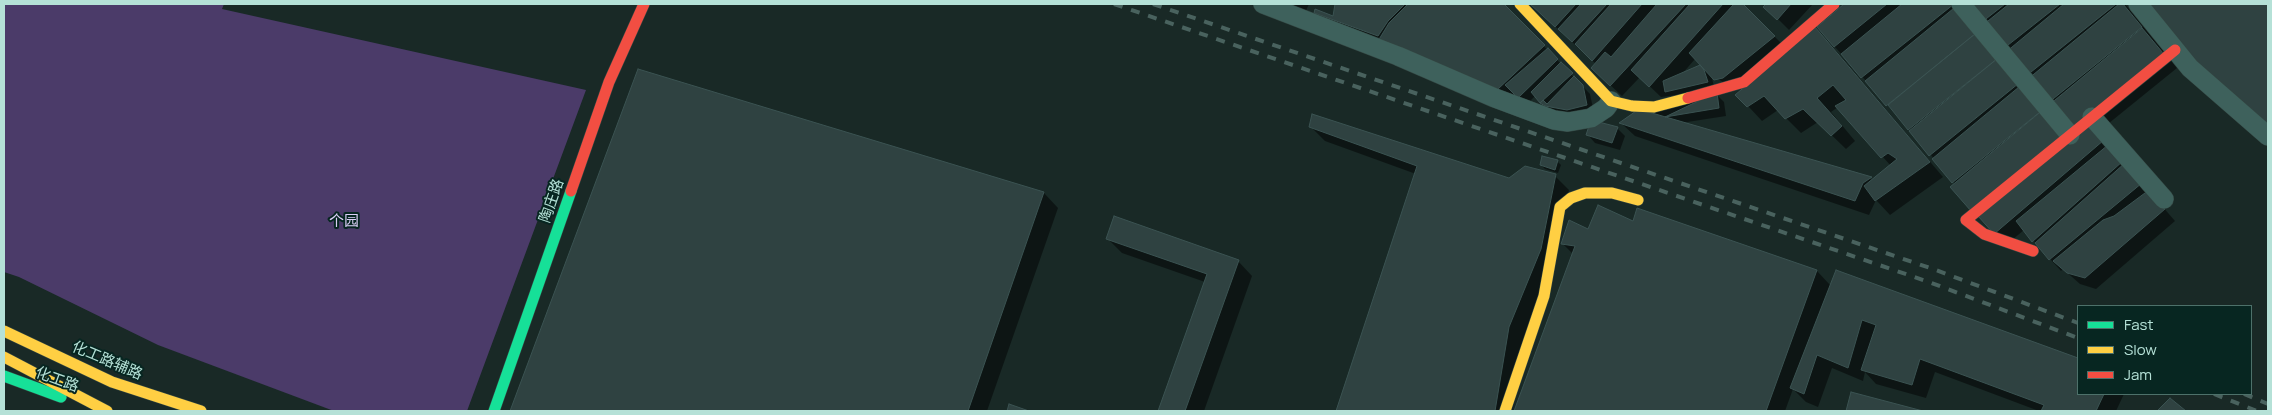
<!DOCTYPE html>
<html>
<head>
<meta charset="utf-8">
<style>
	body { margin:0 }
	#map { position:relative; width:2272px; height:415px; overflow:hidden; background:#192926; font-family:Manrope,sans-serif }
	canvas { display:block }
	.frame { position:absolute; inset:0; border:5px solid #b5e1d7; pointer-events:none }
	.legend { position:absolute; left:2077px; top:305px; width:175px; height:90px; box-sizing:border-box; background:#072621; border:1px solid #4d716a; margin:0; padding:6px 9px; list-style:none; font-size:15px; color:#b5e1d7 }
	.legend li { display:flex; align-items:center; gap:10px; height:25px }
	.legend b { width:25px; border:1px solid #4d716a }
</style>
</head>
<body>
<div id="map">
<canvas width="2272" height="415"></canvas>
<div class="frame"></div>
<ul class="legend">
<li><b style="height:6px;background:#16e098"></b>Fast</li>
<li><b style="height:6px;background:#ffcf43"></b>Slow</li>
<li><b style="height:6px;background:#f24e42"></b>Jam</li>
</ul>
</div>
<script>
const context = document.querySelector('canvas').getContext('2d');
context.lineJoin = 'round';
function paint(path, color) { context.fillStyle = color; context.fill(path, 'evenodd'); }
const toPath = rows => new Path2D(rows.map(r => 'M' + r).join(''));
function strokePath(path, color, width, dash) { context.strokeStyle = color; context.lineWidth = width; context.lineCap = dash ? 'butt' : 'round'; context.setLineDash(dash || []); context.stroke(path); }
function drawText(font, color, halo, rows, align = 'center') {
  context.font = font + ' Manrope,"Noto Sans SC",sans-serif'; context.lineWidth = 4; context.setLineDash([]); context.textBaseline = 'middle'; context.strokeStyle = halo; context.fillStyle = color; for (const [text, x, y, turn = 0] of rows) {
    context.save(); context.translate(x, y); context.rotate((+turn || 0) * Math.PI / 180); context.textAlign = isNaN(turn) ? turn : align; if (halo) context.strokeText(text, 0, 0); context.fillText(text, 0, 0); context.restore();
  }
}
const green = toPath([
	[4,4,224,4,222,9,586,90,467,411,334,411,158,345,19,277,4,272]
]);
const shadow = toPath([
	[1274,4,1309,4,1304,15],
	[1337,4,1503,4,1590,94,1594,113,1554,114,1536,95,1526,105,1330,27,1316,13,1334,18],
	[1531,4,1742,4,1786,48,1735,89,1711,75,1715,90,1661,97,1640,77,1622,96,1592,68,1596,64],
	[1695,59,1706,70,1682,74],
	[1763,4,1813,4,1789,30],
	[1846,4,2125,4,2177,68,2098,132,2175,221,2096,289,2080,284,2063,269,2061,271,2024,230,2006,245,1901,119,1834,46],
	[2150,4,2268,4,2268,125,2187,52],
	[1815,29,1832,46,1943,177,1890,215,1876,200,1869,215,1635,136,1621,123,1716,94,1724,102,1726,116,1681,123,1873,180,1891,166,1838,107,1831,112,1855,141,1846,149,1818,122,1801,133,1778,110,1762,121,1748,106],
	[639,71,1044,193,1058,208,987,411,511,411],
	[1311,127,1509,179,1555,176,1569,190,1512,411,1337,411,1416,174,1325,141],
	[1617,128,1625,136,1620,150,1595,143,1588,135],
	[1557,161,1561,165,1558,173,1545,169,1541,165],
	[1634,223,1817,271,1831,286,1837,271,2078,359,2078,394,2124,394,2116,411,2039,411,1935,372,1926,398,1876,384,1865,372,1863,381,1832,368,1818,407,1806,402,1793,389,1785,411,1516,411,1574,255,1562,243,1589,230],
	[1108,239,1238,261,1252,276,1204,411,1160,411,1205,282,1122,253],
	[1852,394,1918,411,1847,411]
]);
const building = toPath([
	[1335,4,1405,4,1388,21,1378,36,1314,13,1315,9,1333,16,1335,4],
	[1408,4,1504,4,1545,45,1498,89,1378,41,1389,23,1408,4],
	[1530,4,1576,4,1555,27,1530,4],
	[1581,4,1607,4,1572,42,1558,29,1581,4],
	[1611,4,1642,4,1592,61,1575,44,1611,4],
	[1657,4,1686,4,1610,86,1591,68,1605,52,1611,57,1657,4],
	[1690,4,1723,4,1649,87,1631,70,1690,4],
	[1734,4,1743,4,1775,36,1723,78,1714,80,1689,53,1734,4],
	[1766,4,1791,4,1777,20,1763,7,1766,4],
	[1844,4,1887,4,1834,47,1817,27,1844,4],
	[1902,4,1954,4,1861,78,1841,54,1902,4],
	[1959,4,1980,30,1886,106,1865,81,1959,4],
	[1967,4,2005,4,1982,22,1967,4],
	[2009,4,2060,4,2003,49,1983,25,2009,4],
	[2064,4,2116,4,2026,76,2006,52,2064,4],
	[2119,4,2123,4,2142,27,2048,103,2028,79,2119,4],
	[2149,4,2268,4,2268,125,2186,52,2149,4],
	[1815,27,1930,162,1875,201,1864,186,1897,159,1888,153,1881,158,1835,106,1846,100,1833,85,1817,98,1842,126,1831,136,1803,109,1785,119,1764,96,1747,107,1735,95,1815,27],
	[1982,28,2003,54,1908,130,1888,105,1982,28],
	[2142,28,2163,53,2069,130,2049,105,2142,28],
	[1548,48,1558,59,1518,98,1505,85,1548,48],
	[2003,54,2024,79,1929,156,1909,131,2003,54],
	[1561,62,1573,73,1540,103,1531,92,1561,62],
	[1700,65,1704,70,1708,82,1665,92,1663,81,1700,65],
	[638,69,1044,192,968,411,510,411,638,69],
	[1574,76,1583,85,1587,105,1567,110,1545,106,1540,103,1543,100,1547,104,1574,76],
	[2025,82,2046,107,1952,183,1932,159,2025,82],
	[1717,92,1719,108,1665,117,1717,92],
	[1639,109,1645,111,1872,177,1863,183,1855,201,1619,123,1639,109],
	[2044,109,2065,135,1971,211,1950,187,2044,109],
	[1312,114,1509,178,1525,166,1556,174,1541,249,1509,327,1495,411,1336,411,1417,166,1309,127,1312,114],
	[1591,120,1618,127,1612,143,1586,135,1591,120],
	[2089,121,2104,140,1994,234,1978,216,2089,121],
	[2108,145,2123,161,2032,242,2016,221,2108,145],
	[1542,156,1558,160,1555,170,1540,165,1542,156],
	[2125,163,2142,183,2049,260,2035,243,2125,163],
	[2149,190,2165,209,2085,278,2067,273,2053,261,2103,220,2114,216,2149,190],
	[1598,205,1633,221,1637,208,1817,270,1766,411,1514,411,1575,246,1561,244,1569,220,1588,229,1598,205],
	[1114,216,1239,260,1185,411,1158,411,1207,274,1106,239,1114,216],
	[1836,270,2078,358,2078,394,2104,394,2096,411,2041,411,2044,405,1920,359,1912,385,1861,370,1876,325,1862,320,1848,368,1817,355,1804,394,1790,388,1836,270],
	[1851,392,1923,411,1846,411,1851,392],
	[2170,398,2186,411,2157,411,2170,398],
	[1009,404,1029,411,1007,411,1009,404]
]);
const street = toPath([
	[1263,4,1398,56,1495,98,1554,120,1568,122,1591,118,1606,108,1611,101],
	[1961,4,2070,135],
	[2138,4,2190,68,2268,136],
	[2092,117,2164,199]
]);
const fast = toPath([
	[4,376,61,397],
	[494,411,571,191]
]);
const slow = toPath([
	[1520,4,1611,101,1632,106,1654,107,1688,98],
	[4,331,112,382,201,411],
	[4,357,107,411],
	[1505,411,1544,296,1560,207,1571,198,1585,193,1612,193,1638,200]
]);
const jam = toPath([
	[1688,98,1744,82,1834,4],
	[571,191,609,82,644,4],
	[2033,251,1984,234,1966,220,2175,50]
]);
const rail = toPath([
	[1114,4,1929,282,2078,338],
	[1153,4,1933,269,2078,323],
	[2214,394,2257,411],
	[2244,394,2268,404]
]);
const streetNames = [
	["陶庄路",552,201,-71],
	["化工路辅路",107,361,23],
	["化工路",57,380,20]
];
const parkNames = [
	["个园",344,222]
];
paint(green, '#4b3b69');
paint(shadow, '#0007');
paint(building, '#2f4241');
strokePath(building, '#3b5352', 1);
strokePath(street, '#344743', 20);
strokePath(fast, '#344743', 12);
strokePath(slow, '#344743', 12);
strokePath(jam, '#344743', 12);
strokePath(street, '#3e615c', 19);
strokePath(fast, '#16e098', 11);
strokePath(slow, '#ffcf43', 11);
strokePath(jam, '#f24e42', 11);
strokePath(rail, '#49625e', 4, [9, 9]);
drawText('15px', '#b5e1d7', '#072621', streetNames);
drawText('15px', '#dccff6', '#072621', parkNames);
</script>
</body>
</html>
